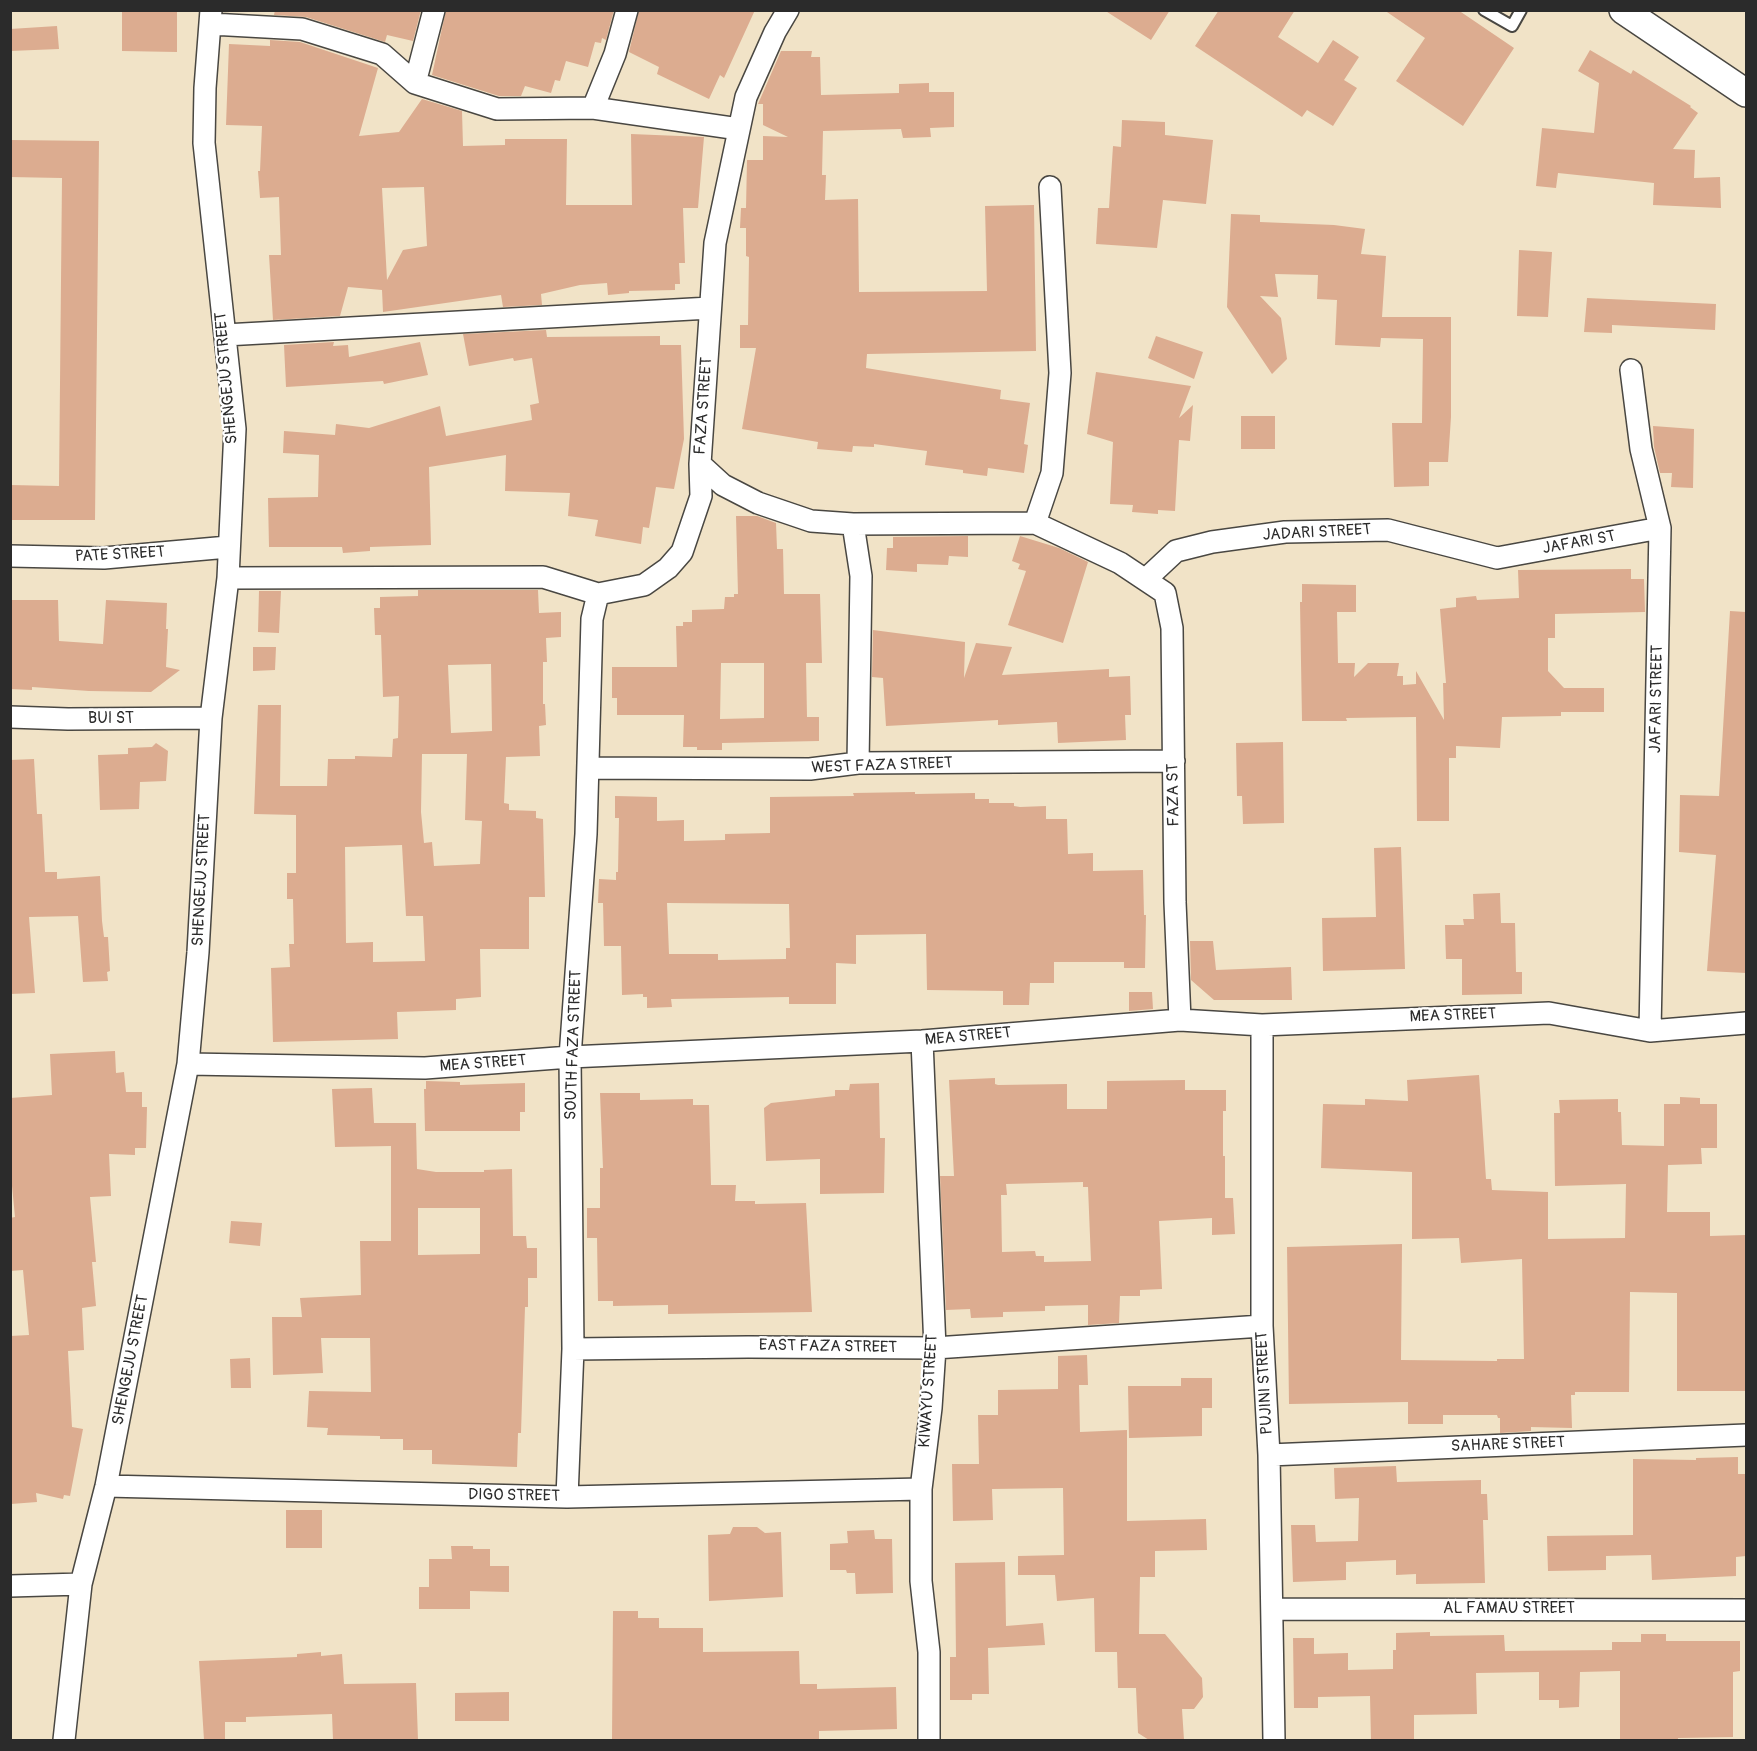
<!DOCTYPE html>
<html>
<head>
<meta charset="utf-8">
<style>
	body { margin:0 }
	#map { position:relative; width:1757px; height:1751px; overflow:hidden; background:#f1e3c7; font-family:Pangolin,sans-serif }
	canvas { display:block }
	.frame { position:absolute; inset:0; border:12px solid #2b2b2b; pointer-events:none }
</style>
</head>
<body>
<div id="map">
<canvas width="1757" height="1751"></canvas>
<div class="frame"></div>
</div>
<script>
const context = document.querySelector('canvas').getContext('2d');
context.lineJoin = 'round';
function paint(path, color) { context.fillStyle = color; context.fill(path, 'evenodd'); }
const toPath = rows => new Path2D(rows.map(r => 'M' + r).join(''));
function strokePath(path, color, width, dash) { context.strokeStyle = color; context.lineWidth = width; context.lineCap = dash ? 'butt' : 'round'; context.setLineDash(dash || []); context.stroke(path); }
function drawText(font, color, halo, rows, align = 'center') {
  context.font = font + ' Pangolin,sans-serif'; context.lineWidth = 4.5; context.setLineDash([]); context.textBaseline = 'middle'; context.strokeStyle = halo; context.fillStyle = color; for (const [text, x, y, turn = 0] of rows) {
    context.save(); context.translate(x, y); context.rotate((+turn || 0) * Math.PI / 180); context.textAlign = isNaN(turn) ? turn : align; if (halo) context.strokeText(text, 0, 0); context.fillText(text, 0, 0); context.restore();
  }
}
const building = toPath([
	[122,10,177,10,177,52,122,51],
	[275,10,421,10,413,41,387,35,385,42,306,17,274,15],
	[446,10,614,10,606,40,602,38,601,43,595,42,588,67,566,61,560,81,555,80,551,93,525,86,521,96,499,96,432,75],
	[639,10,755,10,724,78,720,75,709,99,657,74,659,67,629,52],
	[1104,10,1170,10,1151,40],
	[1219,10,1295,10,1278,37,1318,63,1333,40,1359,57,1344,80,1357,88,1333,126,1307,110,1302,117,1195,46],
	[1384,10,1458,10,1514,48,1463,126,1396,81,1425,38],
	[57,26,59,49,10,51,10,29],
	[270,40,300,42,378,68,359,136,399,132,422,99,462,111,463,146,505,145,505,139,567,139,566,205,632,205,631,134,704,137,698,208,683,208,685,263,679,263,680,284,675,284,675,290,629,291,629,293,608,295,607,283,580,285,541,294,542,305,503,307,501,295,383,312,382,290,348,287,340,316,273,320,269,255,281,255,279,197,260,198,258,171,260,171,262,126,226,125,229,44,270,46],
	[424,187,427,246,403,250,387,280,382,188],
	[1590,50,1631,74,1633,70,1691,106,1690,107,1698,113,1673,149,1695,150,1694,178,1720,177,1721,208,1653,205,1654,183,1558,173,1556,188,1536,186,1542,128,1594,133,1599,83,1578,71],
	[781,51,812,51,811,57,820,57,821,95,899,93,899,84,929,83,929,92,954,92,954,127,930,128,931,137,903,138,901,129,823,131,822,175,826,175,825,200,858,199,859,292,987,291,985,206,1034,205,1036,351,867,354,866,368,1001,390,1000,399,1030,403,1024,444,1028,445,1024,473,988,468,987,476,963,473,963,470,925,465,927,451,874,444,874,447,853,446,852,452,817,449,818,442,742,429,756,348,740,348,740,325,748,325,749,257,746,256,746,228,740,228,741,208,746,208,747,160,763,160,763,136,788,137,763,125,763,104,758,104],
	[1122,120,1165,122,1165,135,1213,140,1206,204,1163,200,1157,248,1096,244,1098,208,1109,208,1113,146,1121,147],
	[10,140,99,141,95,520,10,520,10,485,59,486,62,178,10,177],
	[1231,214,1260,215,1260,222,1334,225,1365,229,1361,254,1386,256,1382,317,1451,317,1451,417,1448,462,1429,462,1429,486,1394,487,1392,423,1422,423,1423,339,1381,338,1380,347,1335,345,1337,300,1317,299,1318,275,1275,274,1278,297,1260,296,1281,318,1287,359,1272,374,1227,307],
	[1519,250,1552,252,1548,317,1517,316],
	[1587,298,1716,304,1715,330,1612,325,1612,333,1584,332],
	[546,330,547,337,660,336,660,345,681,345,684,439,674,489,656,487,649,528,643,527,641,544,595,536,598,520,568,516,570,493,505,491,506,455,429,467,431,545,370,547,370,551,343,553,342,547,269,547,268,498,318,497,319,455,283,453,284,431,335,435,336,424,369,428,440,406,446,436,532,420,530,405,539,403,532,358,514,361,513,358,469,366,463,334],
	[1156,336,1203,352,1194,379,1148,358],
	[334,342,333,346,348,345,349,357,420,342,428,375,384,384,383,381,286,387,284,345],
	[1096,372,1191,386,1179,418,1193,405,1190,441,1179,440,1175,511,1158,510,1158,514,1132,512,1133,505,1110,504,1113,442,1087,434],
	[1241,416,1275,416,1275,449,1241,449],
	[1653,426,1694,429,1693,488,1671,487,1672,473,1660,473,1654,447],
	[736,516,757,516,776,523,777,549,783,549,784,594,820,594,822,663,806,663,807,717,819,717,819,741,722,743,722,750,697,750,697,747,683,747,684,715,617,715,617,698,612,698,612,667,677,667,676,626,683,626,683,622,692,622,692,610,724,609,725,597,734,597,734,594,738,594],
	[721,663,764,663,764,718,720,719],
	[968,536,968,557,949,556,948,565,917,564,917,572,886,570,887,548,893,548,893,537],
	[1020,536,1059,548,1088,562,1063,643,1008,625,1026,571,1018,569,1020,564,1012,561],
	[1631,569,1631,579,1644,579,1645,612,1555,614,1555,638,1548,638,1548,671,1564,688,1604,688,1604,712,1561,712,1561,716,1502,717,1500,748,1456,746,1456,758,1449,758,1449,821,1417,821,1416,717,1346,718,1347,721,1302,721,1300,602,1302,602,1302,584,1356,585,1356,612,1337,612,1338,663,1355,663,1354,677,1368,663,1399,663,1397,676,1403,676,1403,685,1416,684,1416,671,1444,720,1443,683,1446,683,1440,609,1456,607,1456,598,1476,596,1477,600,1519,598,1518,570],
	[418,590,538,590,539,613,561,612,561,637,546,638,547,662,543,662,543,704,545,704,546,725,539,726,540,756,506,757,504,803,509,804,509,810,536,811,536,818,543,819,545,897,529,897,529,949,480,949,481,997,456,999,456,1010,397,1012,398,1039,273,1042,271,968,290,967,289,944,294,944,293,899,287,899,287,873,296,873,296,815,254,814,258,705,281,705,280,786,327,786,328,759,355,759,355,756,392,757,393,739,398,738,399,696,383,697,381,635,375,635,374,608,380,608,380,597,418,596],
	[491,664,492,731,451,733,448,665],
	[422,754,467,754,465,820,482,821,480,864,434,866,432,842,424,843,421,812],
	[402,845,406,916,423,916,425,961,373,962,373,942,346,943,345,847],
	[259,591,281,591,279,633,258,632],
	[10,600,58,600,59,641,103,644,106,600,167,603,166,629,168,629,166,667,180,670,151,692,89,691,32,687,32,690,10,689],
	[1730,611,1746,612,1746,973,1707,971,1716,855,1679,852,1680,795,1719,796],
	[873,630,965,642,964,678,976,643,1012,647,1002,675,1109,669,1109,677,1130,676,1131,715,1125,715,1126,740,1058,743,1057,722,998,725,998,720,886,726,883,678,872,677],
	[253,647,276,647,275,670,253,671],
	[1283,742,1284,823,1243,824,1242,796,1237,796,1236,743],
	[156,743,168,751,166,781,140,782,139,809,100,810,98,755,128,754,128,748,152,747],
	[34,759,37,814,42,814,45,872,57,872,57,879,100,876,102,921,104,937,108,937,110,971,107,972,108,981,83,982,78,916,29,917,35,993,10,994,10,760],
	[915,792,915,794,975,793,975,799,989,799,989,803,1014,803,1014,806,1020,807,1046,806,1046,819,1067,819,1068,854,1093,853,1093,871,1143,870,1144,915,1146,915,1145,968,1124,968,1124,962,1054,962,1054,983,1030,983,1029,1005,1003,1005,1003,991,927,990,926,934,856,935,856,964,836,963,836,1004,789,1004,789,997,671,999,672,1007,647,1008,647,997,643,997,643,994,622,995,621,946,604,946,603,903,598,903,599,879,616,880,616,872,618,872,619,818,615,818,615,796,657,797,657,821,684,820,684,841,725,840,725,834,770,833,770,797,854,796,853,793],
	[667,903,789,904,790,948,786,948,786,959,718,960,718,954,669,954],
	[1401,847,1405,969,1323,971,1322,918,1376,917,1374,848],
	[1500,893,1501,923,1515,923,1516,972,1522,972,1522,994,1462,995,1462,959,1446,959,1445,925,1464,925,1463,919,1474,919,1473,894],
	[1190,941,1213,941,1216,970,1291,967,1292,1000,1214,1000,1191,980],
	[1129,992,1152,992,1153,1009,1129,1011],
	[115,1051,116,1073,124,1072,126,1092,142,1092,142,1107,147,1107,146,1148,135,1148,135,1155,109,1154,111,1196,90,1197,96,1262,92,1262,96,1306,82,1308,84,1350,68,1351,72,1427,83,1429,70,1496,64,1495,63,1499,36,1493,37,1502,11,1504,10,1336,29,1335,23,1270,10,1271,10,1218,15,1217,10,1165,10,1098,52,1095,50,1054],
	[1479,1075,1486,1179,1491,1179,1492,1190,1548,1192,1548,1239,1625,1238,1626,1184,1555,1186,1554,1113,1560,1113,1559,1100,1618,1099,1618,1112,1621,1112,1622,1145,1664,1146,1664,1104,1680,1104,1680,1097,1700,1098,1700,1104,1717,1104,1717,1148,1701,1148,1702,1164,1668,1165,1667,1212,1710,1212,1710,1236,1746,1235,1746,1391,1677,1391,1677,1293,1630,1292,1629,1392,1575,1392,1575,1395,1571,1395,1572,1428,1531,1427,1531,1431,1500,1433,1500,1418,1498,1418,1497,1415,1443,1415,1443,1424,1408,1424,1408,1402,1289,1404,1287,1247,1402,1244,1401,1360,1497,1361,1497,1359,1524,1359,1522,1259,1461,1263,1459,1238,1412,1239,1412,1172,1321,1168,1323,1104,1365,1105,1365,1099,1408,1101,1407,1080],
	[995,1078,995,1084,998,1085,1067,1084,1067,1109,1107,1109,1107,1081,1185,1080,1185,1090,1226,1090,1226,1111,1223,1111,1223,1156,1225,1156,1225,1198,1233,1198,1235,1234,1212,1235,1212,1218,1159,1221,1162,1289,1140,1290,1140,1296,1120,1296,1119,1323,1088,1325,1088,1305,1045,1306,1045,1311,1003,1312,1003,1317,971,1318,970,1309,946,1310,940,1176,954,1176,949,1080],
	[1083,1182,1083,1187,1088,1187,1091,1261,1044,1262,1044,1256,1036,1256,1035,1251,1002,1252,1001,1195,1007,1195,1006,1184],
	[426,1081,460,1082,460,1085,525,1083,525,1112,520,1112,520,1131,425,1131,424,1089,426,1089],
	[879,1083,880,1138,885,1138,884,1193,820,1194,820,1159,766,1161,764,1108,771,1103,835,1096,835,1090,849,1090,850,1084],
	[372,1088,374,1123,416,1123,417,1169,436,1172,484,1172,484,1170,512,1169,513,1236,526,1236,527,1248,537,1248,537,1278,528,1278,528,1307,525,1307,521,1433,518,1433,517,1467,432,1464,432,1450,403,1450,403,1439,380,1439,380,1436,327,1435,328,1428,307,1427,309,1391,371,1392,370,1338,321,1338,323,1373,273,1375,272,1317,302,1317,300,1298,361,1295,360,1241,391,1241,391,1146,335,1147,332,1089],
	[418,1208,480,1208,480,1254,418,1255],
	[600,1093,640,1093,640,1100,693,1099,693,1105,709,1105,711,1185,736,1185,735,1201,755,1201,755,1204,806,1203,812,1312,668,1314,668,1305,613,1306,613,1301,598,1301,597,1238,587,1238,587,1208,600,1208,600,1168,603,1168],
	[231,1221,262,1223,260,1246,229,1243],
	[1087,1355,1088,1385,1079,1385,1080,1432,1127,1430,1127,1521,1206,1519,1207,1550,1155,1551,1155,1577,1140,1577,1139,1634,1165,1634,1202,1678,1203,1697,1194,1709,1182,1709,1184,1740,1149,1740,1138,1733,1136,1688,1118,1688,1117,1652,1095,1652,1094,1598,1057,1601,1055,1575,1018,1575,1018,1556,1064,1555,1063,1488,992,1489,993,1520,953,1521,952,1464,979,1464,978,1415,998,1415,998,1390,1058,1389,1058,1356],
	[250,1358,251,1388,231,1388,230,1359],
	[1181,1378,1212,1378,1212,1408,1202,1408,1202,1436,1129,1438,1128,1386,1181,1386],
	[1738,1457,1738,1474,1746,1474,1746,1556,1736,1557,1736,1576,1652,1580,1651,1555,1606,1556,1606,1570,1548,1571,1547,1536,1633,1535,1633,1459,1696,1460,1696,1458],
	[1396,1466,1397,1482,1481,1480,1481,1494,1487,1494,1488,1520,1483,1520,1485,1583,1416,1584,1416,1574,1396,1575,1396,1560,1346,1562,1346,1580,1293,1582,1291,1525,1315,1525,1316,1542,1358,1541,1359,1498,1335,1499,1334,1468],
	[286,1510,322,1510,322,1548,286,1548],
	[733,1527,757,1527,765,1533,781,1532,783,1597,709,1601,708,1535,730,1534],
	[874,1530,875,1539,892,1539,893,1593,856,1594,855,1573,847,1573,846,1570,830,1570,830,1544,848,1543,847,1531],
	[451,1546,473,1546,473,1549,490,1549,490,1566,509,1566,509,1592,470,1591,470,1609,419,1609,419,1587,429,1587,429,1559,452,1559],
	[1005,1562,1006,1626,1043,1623,1045,1645,988,1648,989,1694,972,1694,972,1700,950,1700,950,1657,956,1657,955,1563],
	[613,1611,638,1611,638,1618,659,1618,659,1628,703,1628,703,1652,799,1651,800,1684,817,1684,817,1689,896,1687,897,1729,819,1731,819,1740,612,1740],
	[1430,1632,1430,1636,1504,1635,1505,1651,1612,1650,1612,1642,1641,1642,1641,1634,1666,1634,1666,1641,1740,1641,1740,1671,1733,1672,1733,1737,1678,1738,1678,1740,1620,1740,1620,1671,1580,1672,1579,1707,1559,1708,1559,1700,1539,1700,1539,1672,1476,1673,1477,1714,1414,1715,1414,1740,1371,1740,1370,1696,1318,1697,1318,1708,1294,1708,1293,1638,1314,1638,1314,1654,1348,1653,1348,1670,1393,1669,1393,1650,1396,1650,1396,1633],
	[321,1652,321,1656,342,1654,344,1684,416,1683,418,1740,333,1740,332,1714,246,1717,246,1722,225,1722,225,1740,204,1740,199,1661,297,1657,297,1654],
	[509,1692,509,1721,455,1721,455,1693]
]);
const service = toPath([
	[1484,10,1512,26,1521,10]
]);
const minor = toPath([
	[788,10,775,32,746,97,715,243,700,464,723,485,758,503,811,521,853,524,1035,523,1120,563,1165,593,1172,628,1175,902,1180,1020],
	[211,24,302,29,382,54,415,83,497,109,593,108,739,129],
	[415,83,434,10],
	[593,108,615,54,627,10],
	[225,335,710,308],
	[1631,370,1641,449,1660,528,1650,1031],
	[1035,523,1052,473,1060,373,1050,187],
	[853,524,861,576,858,763],
	[10,556,104,558,228,547],
	[228,578,543,577,598,594,644,585,668,568,682,552,701,496,700,464],
	[1146,579,1176,551,1212,542,1285,532,1388,530,1497,558,1660,528],
	[10,717,68,719,211,718],
	[589,768,810,769,858,763,1174,761],
	[1262,1025,1262,1326,1269,1455,1274,1740],
	[922,1041,935,1348,931,1408,921,1489,921,1581,929,1652,929,1740],
	[188,1064,425,1068,570,1057,922,1041,1180,1020,1262,1025,1549,1013,1650,1031,1746,1023],
	[573,1349,748,1347,935,1348,1262,1326],
	[1269,1455,1746,1435],
	[106,1486,567,1497,921,1489],
	[567,1497,573,1349,570,1057,586,834,592,619,598,594],
	[10,1586,81,1584],
	[1272,1609,1746,1610],
	[64,1740,81,1584,106,1486,188,1064,198,952,211,718,228,578,235,429,204,143,205,88,211,10]
]);
const tertiary = toPath([
	[1623,10,1746,93]
]);
const streetNames = [
	["SHENGEJU STREET",227,378,-95],
	["FAZA STREET",704,406,-86],
	["JADARI STREET",1317,533,-3],
	["JAFARI ST",1579,543,-10],
	["PATE STREET",120,555,-3],
	["JAFARI STREET",1657,699,-89],
	["BUI ST",111,719],
	["WEST FAZA STREET",882,766,-2],
	["FAZA ST",1174,795,-91],
	["SHENGEJU STREET",202,880,-87],
	["MEA STREET",1453,1016,-2],
	["MEA STREET",968,1037,-5],
	["SOUTH FAZA STREET",574,1045,-88],
	["MEA STREET",483,1064,-4],
	["EAST FAZA STREET",828,1347,1],
	["SHENGEJU STREET",131,1360,-79],
	["PUJINI STREET",1265,1383,-93],
	["KIWAYU STREET",929,1391,-86],
	["SAHARE STREET",1508,1445,-2],
	["DIGO STREET",514,1496,1],
	["AL FAMAU STREET",1509,1609]
];
paint(building, '#dcac90');
strokePath(service, '#494742', 14);
strokePath(minor, '#494742', 24);
strokePath(tertiary, '#494742', 30);
strokePath(service, '#fff', 10);
strokePath(minor, '#fff', 21);
strokePath(tertiary, '#fff', 27);
drawText('16px', '#2b2b2b', '#fff', streetNames);
</script>
</body>
</html>
